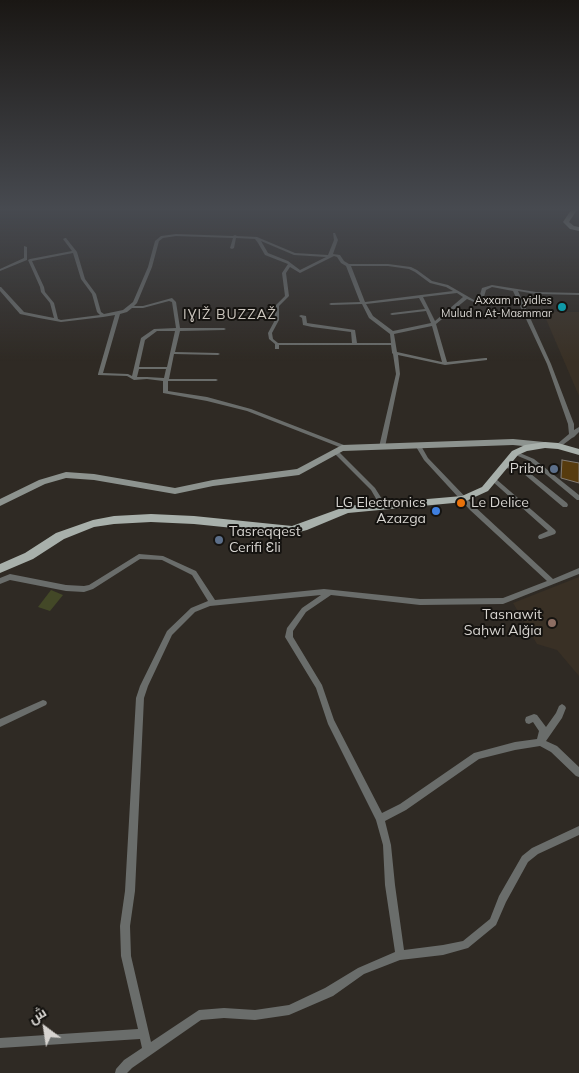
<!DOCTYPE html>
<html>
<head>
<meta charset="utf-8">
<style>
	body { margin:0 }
	#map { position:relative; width:579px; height:1073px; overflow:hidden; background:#2f2a24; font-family:Mulish,Cairo,sans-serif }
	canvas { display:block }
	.north { position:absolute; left:20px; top:1003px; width:50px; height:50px; -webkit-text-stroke:4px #151310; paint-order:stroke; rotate:329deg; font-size:14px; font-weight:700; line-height:20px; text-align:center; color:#d7d4d0 }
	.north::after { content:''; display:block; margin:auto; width:18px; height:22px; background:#d7d4d0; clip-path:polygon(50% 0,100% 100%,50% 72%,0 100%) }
</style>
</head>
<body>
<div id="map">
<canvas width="579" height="1073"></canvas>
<div class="north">ش</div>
</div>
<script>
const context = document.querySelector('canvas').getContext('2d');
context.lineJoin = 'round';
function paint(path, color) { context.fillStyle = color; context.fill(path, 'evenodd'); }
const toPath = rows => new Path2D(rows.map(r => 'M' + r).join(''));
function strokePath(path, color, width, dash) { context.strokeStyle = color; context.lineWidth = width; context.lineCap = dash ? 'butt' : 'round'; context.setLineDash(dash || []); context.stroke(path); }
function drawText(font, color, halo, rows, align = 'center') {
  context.font = font + ' Mulish,sans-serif'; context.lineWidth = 4; context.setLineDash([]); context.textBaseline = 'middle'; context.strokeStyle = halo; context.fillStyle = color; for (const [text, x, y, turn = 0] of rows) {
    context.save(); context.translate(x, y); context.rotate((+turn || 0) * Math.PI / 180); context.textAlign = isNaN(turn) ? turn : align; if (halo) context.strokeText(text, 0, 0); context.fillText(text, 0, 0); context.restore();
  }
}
const built = toPath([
	[543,312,579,312,579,396],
	[579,577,579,676,557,650,537,644,513,603]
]);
const green = toPath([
	[51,590,63,595,50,611,38,607]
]);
const building = toPath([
	[562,460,579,463,579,483,561,478,562,460]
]);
const street = toPath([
	[333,233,335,233,338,240,333,254,340,255,344,261,349,264,388,264,411,267,417,270,432,281,448,285,474,300,479,298,482,288,492,285,536,292,579,293,579,295,536,294,518,291,551,364,574,424,574,430,579,427,579,432,574,437,572,438,560,447,556,447,555,446,556,445,569,434,568,424,547,364,513,291,492,287,486,290,483,300,474,302,467,299,436,324,447,362,485,358,487,358,487,360,445,365,398,355,400,374,385,447,382,449,379,447,396,374,393,354,392,353,392,352,391,345,279,345,279,349,275,349,275,344,269,339,268,333,275,320,275,306,285,296,282,273,288,264,265,255,258,243,255,239,236,238,234,248,232,249,230,248,233,238,176,236,163,238,159,241,152,267,137,303,134,306,143,306,172,298,176,302,180,328,224,328,226,329,224,330,180,331,175,352,218,353,220,354,218,355,174,354,169,379,216,379,218,380,216,381,168,381,168,391,207,397,251,409,349,447,350,448,349,449,347,450,247,411,207,401,163,393,163,381,147,379,134,380,127,376,98,375,98,374,115,315,103,317,61,322,39,318,20,314,0,291,0,287,1,287,24,312,54,318,50,303,41,292,40,287,28,260,30,259,72,251,63,239,65,238,66,238,77,252,85,279,96,294,101,312,104,314,123,310,133,302,148,267,155,241,161,236,176,234,233,236,235,235,237,236,257,237,295,253,328,255,334,240,333,233],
	[261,241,294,255,326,257,300,270,288,261,268,253,261,241],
	[73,253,81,279,92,294,97,312,100,315,61,320,58,319,54,303,45,292,44,287,32,261,73,253],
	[334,256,337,257,341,263,346,266,360,302,331,303,329,304,331,305,362,304,369,318,390,334,391,343,357,343,355,330,307,323,306,316,301,315,299,316,302,318,303,325,312,327,351,332,352,343,278,343,273,339,272,333,279,320,279,306,289,296,286,273,290,267,300,273,334,256],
	[351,266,388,266,409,269,415,272,430,283,446,287,453,291,365,302,351,266],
	[457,293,463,297,435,321,423,297,457,293],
	[419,298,425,309,392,313,390,314,392,315,426,311,431,323,393,331,373,316,366,304,419,298],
	[169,301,172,302,176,328,154,329,141,338,132,376,128,374,103,373,120,314,127,312,132,308,143,308,169,301],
	[432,326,442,362,397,352,394,334,432,326],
	[157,331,175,331,167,367,139,367,145,340,157,331],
	[139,369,166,369,164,378,147,377,137,377,139,369],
	[24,246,27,247,27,260,0,271,0,269,24,258,24,246],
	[418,443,420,444,428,458,474,506,553,579,579,568,579,574,503,604,420,605,331,595,306,612,293,631,293,637,322,685,334,720,382,813,400,804,474,753,515,742,537,739,539,731,533,722,529,724,526,723,525,720,526,717,534,714,537,715,546,727,556,713,559,706,562,704,565,706,566,708,562,718,546,741,557,746,579,767,579,777,576,776,551,752,540,746,515,750,479,759,406,810,385,821,391,845,395,885,404,950,443,945,463,941,490,919,499,896,522,856,532,848,579,826,579,835,538,854,528,862,506,902,496,925,468,948,443,955,400,960,364,974,333,996,289,1015,255,1020,224,1018,201,1020,132,1068,127,1073,115,1073,116,1069,124,1060,142,1048,140,1039,0,1048,0,1038,138,1029,121,956,120,926,125,891,136,698,140,686,167,631,191,608,208,601,192,575,162,560,140,559,93,589,84,592,66,591,10,580,0,584,0,578,10,574,66,585,84,586,89,585,139,554,163,556,196,571,215,600,324,589,420,599,503,598,547,581,470,510,424,460,415,445,418,443],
	[321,595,302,608,287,628,285,637,316,688,328,724,376,820,383,845,385,885,395,952,358,968,325,988,289,1005,255,1010,224,1008,199,1010,151,1042,131,956,130,926,135,891,144,698,148,686,172,635,195,612,210,606,321,595],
	[335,449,337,450,375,488,387,507,386,509,382,509,371,490,332,451,335,449],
	[515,451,534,459,579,495,579,500,577,500,530,461,513,454,512,453,515,451],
	[504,465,521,466,567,503,568,505,567,507,563,507,518,469,502,468,501,467,504,465],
	[494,478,496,479,555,530,556,532,555,534,541,539,539,539,538,537,539,535,548,531,492,481,491,480,494,478],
	[43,700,46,701,47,703,46,705,0,727,0,719,43,700]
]);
const secondary = toPath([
	[513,439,544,442,548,445,544,448,513,445,343,451,299,475,213,486,175,494,94,480,66,478,45,484,0,506,0,499,39,480,66,472,94,474,175,488,213,480,297,469,342,445,513,439]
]);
const primary = toPath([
	[571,210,577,210,569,222,574,226,579,227,579,231,570,229,563,222,571,210],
	[545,442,558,443,579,449,579,455,558,449,545,448,527,451,518,455,488,491,464,502,348,513,307,530,292,534,194,524,151,522,114,524,94,527,64,539,33,559,0,573,0,564,25,553,56,533,93,520,114,516,151,514,194,516,292,526,347,506,462,496,482,487,512,451,525,445,545,442]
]);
const markers = [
	[562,307,5,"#0f9aa8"],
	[554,469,5,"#5c6f8a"],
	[461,503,5,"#e8710a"],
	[436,511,5,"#3f7fe0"],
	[219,540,5,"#5c6f8a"],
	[552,623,5,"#8d6e63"]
];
const farPoinames = [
	["Axxam n yidles",552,301],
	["Mulud n At-Maɛmmar",552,314]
];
const farQuarternames = [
	["IƔIŽ BUZZAŽ",230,315]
];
const poiNames = [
	["Priba",544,469],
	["LG Electronics",426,503],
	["Azazga",426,519],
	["Le Delice",471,503,"left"],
	["Tasreqqest",229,532,"left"],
	["Cerifi Ɛli",229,548,"left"],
	["Tasnawit",542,615],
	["Saḥwi Alǧia",542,631]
];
paint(built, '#393025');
paint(green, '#434827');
paint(building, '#573b0e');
strokePath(building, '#827c75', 1);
paint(street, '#6a6d6b');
paint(secondary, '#8d938f');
paint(primary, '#a8b0ab');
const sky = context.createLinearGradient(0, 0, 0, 361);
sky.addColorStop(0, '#1a1714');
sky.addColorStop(0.58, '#474a50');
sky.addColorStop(1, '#474a5000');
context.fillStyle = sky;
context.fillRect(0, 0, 579, 361);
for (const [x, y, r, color] of markers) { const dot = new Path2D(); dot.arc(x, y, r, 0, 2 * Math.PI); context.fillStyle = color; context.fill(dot); strokePath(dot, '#151310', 2); }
drawText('11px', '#d7d4d0', '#151310', farPoinames, 'right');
context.letterSpacing = '1px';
drawText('14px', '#cbc5bd', '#151310', farQuarternames);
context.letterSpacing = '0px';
drawText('14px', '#d7d4d0', '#151310', poiNames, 'right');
</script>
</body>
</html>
